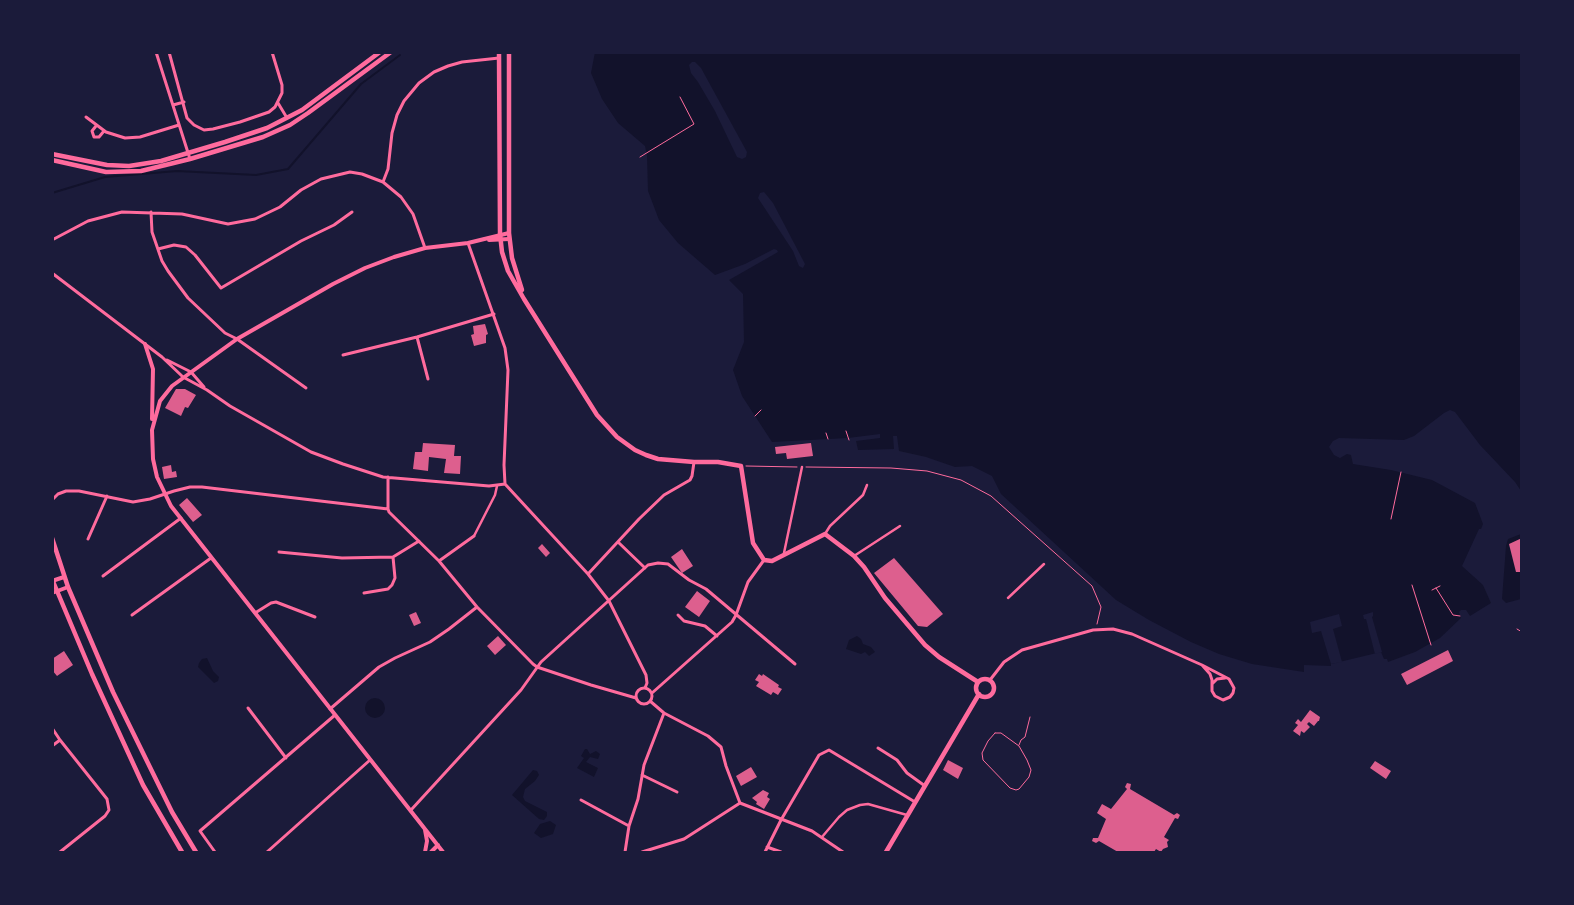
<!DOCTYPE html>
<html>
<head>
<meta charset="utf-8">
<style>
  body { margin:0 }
  #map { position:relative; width:1574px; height:905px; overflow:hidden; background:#1b1b3a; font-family:"IBM Plex Sans",sans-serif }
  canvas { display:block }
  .frame { position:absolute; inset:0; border:54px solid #1b1b3a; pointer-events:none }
</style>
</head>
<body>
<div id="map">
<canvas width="1574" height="905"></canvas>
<div class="frame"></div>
</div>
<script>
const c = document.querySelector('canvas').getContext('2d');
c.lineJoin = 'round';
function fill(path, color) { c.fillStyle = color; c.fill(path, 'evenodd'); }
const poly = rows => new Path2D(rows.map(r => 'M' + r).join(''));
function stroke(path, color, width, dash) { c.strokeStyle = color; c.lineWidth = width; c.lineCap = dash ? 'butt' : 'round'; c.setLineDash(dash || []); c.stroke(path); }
fill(poly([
  [595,52,1521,53,1521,491,1515,482,1480,445,1455,412,1450,410,1444,413,1414,436,1404,440,1339,438,1333,441,1329,447,1334,455,1340,458,1347,454,1351,455,1353,464,1391,470,1432,480,1475,503,1483,524,1481,529,1479,529,1462,566,1483,585,1491,603,1470,616,1466,610,1461,610,1459,612,1461,618,1440,638,1415,652,1388,662,1387,659,1384,659,1381,652,1331,664,1331,666,1304,665,1304,672,1252,664,1219,654,1191,642,1149,620,1116,600,1001,494,992,476,972,466,955,467,926,457,899,451,897,436,893,436,894,449,858,450,856,441,880,438,880,434,848,438,772,442,742,396,733,370,744,342,743,294,729,280,778,252,777,250,774,249,745,264,715,275,678,243,659,220,648,191,647,156,645,146,618,123,602,99,591,73],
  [1521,534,1521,538,1509,545,1516,572,1521,572,1521,599,1506,603,1502,599,1506,546,1508,539],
  [857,636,861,639,863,644,871,647,875,652,869,656,865,652,861,654,846,649,849,640],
  [207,658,213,671,219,677,218,681,214,683,198,667,199,663,202,659],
  '365 708a10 10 0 1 1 20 0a10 10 0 1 1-20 0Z',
  [585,749,587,749,590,754,596,751,600,754,598,759,590,757,586,762,598,768,594,777,577,768,584,758,581,756],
  [533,770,537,771,539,775,535,781,525,789,523,797,525,801,547,812,547,816,544,820,539,819,512,795],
  [550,821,556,825,553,834,541,838,534,833,540,824]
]), '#12122b');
fill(poly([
  [692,62,695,62,701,68,747,152,746,157,742,159,737,157,715,111,698,82,691,73,689,65],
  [764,192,773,203,805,264,803,268,799,266,793,251,758,198,760,193],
  [1373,612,1373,616,1372,617,1382,652,1375,654,1366,619,1364,619,1363,615],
  [1339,614,1342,626,1333,629,1342,662,1331,664,1321,631,1312,633,1310,622]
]), '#1b1b3a');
stroke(poly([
  [52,193,105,177,177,171,256,175,288,169,361,84,400,55]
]), '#12122b', 2);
fill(poly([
  [485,324,488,334,486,335,486,343,474,346,471,335,474,334,473,326],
  [176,389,185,389,196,395,188,408,185,407,181,416,165,408],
  [423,443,455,445,454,456,461,456,460,474,444,473,446,459,429,457,428,471,413,469,415,452,422,452],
  [811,443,813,456,787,459,786,453,776,454,775,447],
  [171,465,172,472,176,471,177,477,164,479,162,467],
  [187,498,202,515,193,522,179,505],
  [1522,538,1522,572,1516,572,1509,544],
  [542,544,550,553,546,557,538,548],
  [682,549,693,566,682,573,671,557],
  [894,558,943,614,927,627,918,626,874,573],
  [697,591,710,601,699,617,685,607],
  [416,612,421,623,414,626,409,615],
  [498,636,506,645,495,655,487,646],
  [1448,650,1453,661,1407,685,1401,674],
  [64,651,73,665,57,676,52,670,52,659],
  [759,674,762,676,763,674,779,685,778,687,782,689,778,695,773,692,771,695,756,686,759,682,755,680],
  [1310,710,1320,717,1319,721,1318,721,1314,726,1309,722,1307,724,1310,727,1304,733,1301,731,1300,736,1293,731,1298,725,1295,723,1298,719,1301,722],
  [948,760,963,768,958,779,943,770],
  [1375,761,1391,771,1386,779,1370,768],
  [751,767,757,777,741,786,736,776],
  [1127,783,1131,784,1130,789,1174,815,1177,813,1180,815,1178,819,1175,818,1164,837,1169,840,1167,842,1168,847,1163,849,1161,852,1156,849,1154,852,1118,852,1099,841,1096,843,1092,841,1093,838,1098,838,1106,819,1097,813,1102,804,1111,809,1127,789,1125,787],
  [763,790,769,793,767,797,770,799,764,809,756,804,757,802,752,798]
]), '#dd5f8e');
stroke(poly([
  [640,157,694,124,680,97],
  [755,416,761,410],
  [846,431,849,440],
  [826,433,828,439],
  [746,466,797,467],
  [806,467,891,468,927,471,961,480,991,496,1092,586,1101,607,1097,624],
  [1391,519,1401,472],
  [1412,585,1431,645],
  [1436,588,1453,615,1460,616],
  [1432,590,1440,586],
  [1517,629,1522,632]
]), '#ff6b9d', 1);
stroke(poly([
  [995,733,1001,733,1019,746,1027,760,1031,770,1029,777,1019,789,1016,790,1010,788,983,760,982,753,988,741,995,733],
  [1019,745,1021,740,1025,737,1030,717]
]), '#ff6b9d', 1);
stroke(poly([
  [825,534,830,526,863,495,867,485],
  [474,536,495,495,497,486],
  [784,553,802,467],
  [854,556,900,526],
  [1008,598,1044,564],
  [822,837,839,817,847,810,860,805,868,804,907,815]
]), '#ff6b9d', 2.5);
stroke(poly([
  [156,52,190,159],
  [169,52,187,118,194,125,204,130,213,129,240,122,269,112,275,107,282,93,282,85,272,52],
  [278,103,287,118],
  [173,105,184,102],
  [86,117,106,132,125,138,140,137,179,125],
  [96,126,92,131,94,137,99,137,104,131],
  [383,182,388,169,392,133,397,115,404,101,419,83,434,72,448,66,462,62,499,58],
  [151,212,152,232,162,261,168,271,188,298,225,333,237,339,306,388],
  [52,240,88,221,122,212,182,214,228,224,255,219,280,207,301,190,321,179,350,172,362,174,383,182,401,197,413,214,425,248],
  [468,243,505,348,508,370,504,465,505,484,588,574,609,601,646,675,647,683,645,688],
  [158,249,174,245,186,247,195,255,221,288,301,241,334,225,352,212],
  [52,273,162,357,183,377,207,390,230,406,311,452,343,464,383,477,489,486,505,484],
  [417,337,428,379],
  [343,355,417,337,494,314],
  [167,360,191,372,204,387],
  [388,477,388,509,389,512,439,561,477,607,533,664,537,667,591,685,636,698],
  [52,500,58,494,66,491,79,491,133,502,150,499,174,491,190,487,202,487,388,509],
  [88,539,107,496],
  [618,542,645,568],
  [279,552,342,558,393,557,419,541],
  [439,561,474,536],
  [588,574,639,519,664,495,690,480,692,476,694,462],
  [103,576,181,518],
  [364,593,388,589,392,585,395,578,393,557],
  [255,613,271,603,276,602,315,617],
  [132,615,211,558],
  [678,615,684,621,705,626,717,636],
  [990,680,1004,662,1022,650,1093,630,1113,629,1132,634,1202,665,1229,679,1234,688,1233,693,1230,697,1223,700,1215,696,1212,691,1212,680,1210,674,1202,665],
  [1213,683,1217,679,1225,678],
  '636 696a8 8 0 1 1 16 0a8 8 0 1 1-16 0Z',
  [652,693,732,622,736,615,748,582,764,560],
  [650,701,664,713,708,736,721,747,726,766,740,803,812,831,843,852],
  [248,708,286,758],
  [330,709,379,667,395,658,430,642,449,629,477,607],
  [52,728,60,740,107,799,109,810,105,816,60,852],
  [52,746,60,740],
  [878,748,897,760,907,773,925,786],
  [642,775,677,792],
  [581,800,629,826],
  [411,810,521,690,541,662,648,565,658,563,668,564,689,580,706,589,795,664],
  [767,847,781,852],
  [215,852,200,831,335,715],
  [267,852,370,760],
  [625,852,629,826,638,799,644,765,664,713],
  [642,852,684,839,740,803],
  [765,852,781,820,819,755,829,750,915,802]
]), '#ff6b9d', 3);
stroke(poly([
  [489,240,509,239],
  [145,344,153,369,152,419],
  [52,581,64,577],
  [52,593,68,587],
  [425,830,427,841,425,852],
  [431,852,438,845],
  [443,852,171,506,157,477,153,459,152,430,160,401,172,386,237,339,333,284,365,268,394,257,425,248,468,243,509,233]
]), '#ff6b9d', 4);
stroke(poly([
  [499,52,500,234,502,252,508,271,524,299,597,415,617,437,635,450,646,455,658,459,694,462,718,462,741,466,753,543,764,560,772,561,825,534,854,556,864,567,885,598,925,645,939,657,978,682],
  [509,52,509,233,512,258,522,290],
  [52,154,107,165,129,166,161,161,225,142,267,128,302,110,380,52],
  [52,160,106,172,141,171,190,159,263,137,290,125,308,113,391,52],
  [52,538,68,587,113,692,172,812,196,852],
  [52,579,92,674,143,785,182,852],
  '976 688a9 9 0 1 1 18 0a9 9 0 1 1-18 0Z',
  [886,852,979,694]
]), '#ff6b9d', 4.5);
</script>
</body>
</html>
